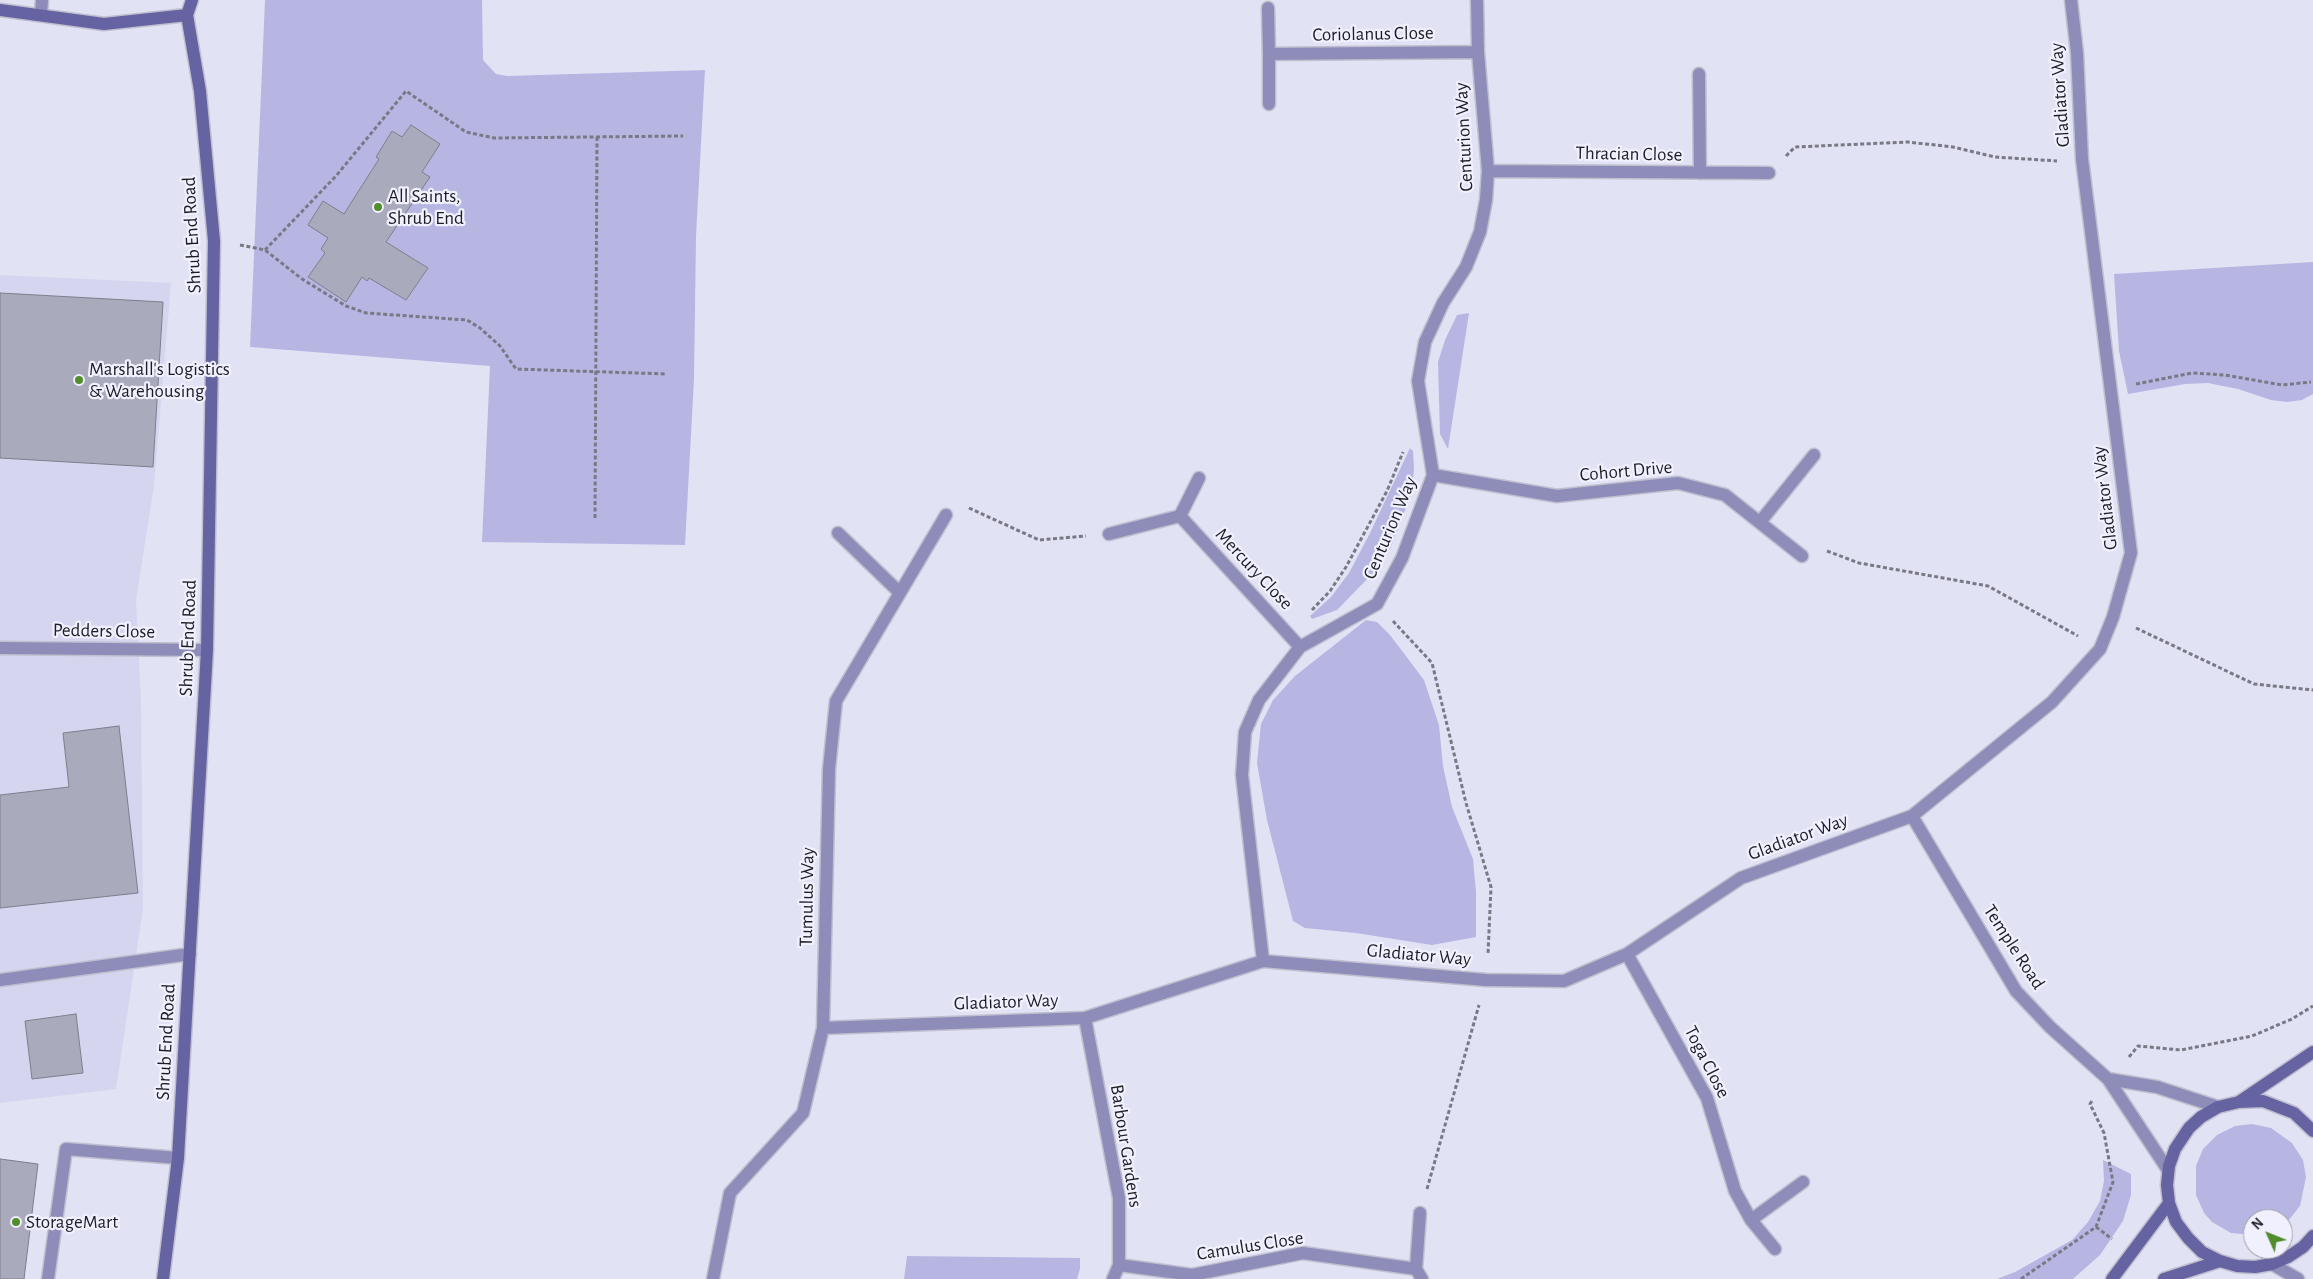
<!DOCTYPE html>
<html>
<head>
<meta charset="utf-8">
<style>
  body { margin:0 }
  #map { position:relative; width:2313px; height:1279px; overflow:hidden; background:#e2e2f5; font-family:"Alegreya Sans",sans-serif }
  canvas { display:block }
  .north { position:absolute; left:2243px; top:1209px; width:50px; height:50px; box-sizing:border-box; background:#f0f0ff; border:1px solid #9c9ca7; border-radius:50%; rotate:314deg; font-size:14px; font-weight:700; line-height:20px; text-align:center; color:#1d1d24 }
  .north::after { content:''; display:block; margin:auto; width:18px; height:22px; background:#528d2b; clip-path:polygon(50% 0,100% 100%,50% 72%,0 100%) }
</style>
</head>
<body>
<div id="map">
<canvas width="2313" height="1279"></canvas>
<div class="north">N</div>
</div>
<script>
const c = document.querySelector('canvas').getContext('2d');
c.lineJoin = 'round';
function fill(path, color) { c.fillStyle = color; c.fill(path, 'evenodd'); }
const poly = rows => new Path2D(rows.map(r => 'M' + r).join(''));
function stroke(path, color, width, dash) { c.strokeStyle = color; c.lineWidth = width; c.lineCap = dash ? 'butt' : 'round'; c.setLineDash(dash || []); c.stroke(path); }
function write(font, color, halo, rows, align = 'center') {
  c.font = font + ' "Alegreya Sans",sans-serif'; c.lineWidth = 4.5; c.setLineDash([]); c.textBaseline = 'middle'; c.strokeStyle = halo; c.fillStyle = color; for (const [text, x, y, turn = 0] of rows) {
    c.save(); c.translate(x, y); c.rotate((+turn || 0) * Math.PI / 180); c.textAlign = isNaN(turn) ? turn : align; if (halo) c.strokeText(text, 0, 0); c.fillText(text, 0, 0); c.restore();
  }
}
fill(poly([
  [0,275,171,283,154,486,136,600,141,702,143,909,116,1089,0,1103]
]), '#d5d5ef');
fill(poly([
  [265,0,482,0,483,60,496,74,507,76,705,70,696,236,694,379,685,545,482,542,490,366,250,347],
  [2313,262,2313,394,2302,400,2287,402,2271,400,2238,389,2208,383,2185,384,2128,394,2119,351,2114,274],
  [1469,313,1448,449,1440,434,1438,362,1445,340,1457,315],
  [1410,448,1413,451,1414,469,1412,492,1391,547,1374,572,1337,610,1312,619,1310,616,1331,597,1349,573,1370,533],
  [1366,620,1377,622,1390,635,1424,680,1439,725,1443,766,1452,807,1473,859,1476,892,1476,937,1432,945,1356,933,1305,928,1293,921,1267,820,1257,763,1261,724,1273,700,1295,676],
  [2252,1124,2271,1128,2292,1143,2303,1160,2306,1177,2300,1206,2288,1221,2283,1225,2283,1219,2253,1219,2253,1235,2231,1233,2212,1222,2204,1213,2196,1195,2196,1166,2203,1149,2217,1135,2235,1126],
  [2103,1160,2131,1174,2131,1195,2123,1221,2100,1255,2073,1279,1997,1279,2015,1272,2072,1240,2088,1222,2100,1201,2104,1181],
  [907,1256,1080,1258,1080,1269,1077,1279,904,1279]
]), '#b7b6e3');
const building = poly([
  [411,125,440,144,422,172,430,177,386,242,428,268,406,300,369,278,367,281,362,277,346,302,308,277,325,253,321,249,328,238,308,225,323,201,344,214,379,159,376,157,392,131,402,137,411,125],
  [0,293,163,302,153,467,0,458,0,293],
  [119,726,138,893,0,908,0,795,69,787,63,733,119,726],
  [76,1014,83,1073,32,1079,25,1021,76,1014],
  [0,1159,38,1164,24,1279,0,1279,0,1159]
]);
fill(building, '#a9aabb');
stroke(building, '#7e7e8e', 1);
const lane = poly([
  [41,15,42,0],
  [0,980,190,954],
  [48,1279,66,1149,178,1158]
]);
const street = poly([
  [1268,8,1269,54],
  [1699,74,1700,173],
  [1269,104,1269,54,1478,52],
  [1488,171,1769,173],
  [1433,475,1557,496,1678,483,1725,495,1802,556],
  [1180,516,1199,478],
  [1760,522,1814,455],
  [838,533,899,592],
  [1109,534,1180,516,1300,647],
  [0,648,207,650],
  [1912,816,2016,991,2050,1027,2108,1079,2168,1170],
  [1627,954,1707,1098,1735,1191,1751,1220,1775,1249],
  [1263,961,1242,775,1245,732,1259,700,1300,647,1377,604,1402,558,1433,475,1418,381,1425,342,1443,303,1466,267,1480,232,1486,200,1488,171,1478,52,1477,0],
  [1085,1018,1119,1198,1119,1265,1113,1279],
  [823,1028,1085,1018,1263,961,1486,980,1564,981,1627,954,1741,878,1912,816,2052,702,2100,649,2113,617,2131,553,2082,159,2077,53,2071,0],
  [2108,1079,2157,1087,2218,1107],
  [1751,1220,1803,1182],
  [2272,1264,2298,1279],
  [1119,1265,1192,1275,1303,1253,1416,1269,1422,1279],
  [1416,1269,1420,1213],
  [713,1279,730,1193,803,1113,823,1028,829,769,836,701,946,515]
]);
const secondary = poly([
  [0,10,104,24,187,15],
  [2239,1102,2313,1052],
  [2313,1131,2294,1113,2263,1101,2239,1102,2218,1107,2201,1117,2189,1128,2175,1149,2169,1166,2167,1185,2169,1203,2176,1222,2188,1238,2202,1252,2220,1261,2237,1266,2255,1267,2272,1264,2288,1257,2303,1247,2313,1236],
  [163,1279,178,1158,207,650,214,241,200,91,187,15,192,0],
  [2112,1279,2169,1203],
  [2164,1279,2220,1261]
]);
stroke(lane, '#bfbfcf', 15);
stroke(street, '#bfbfcf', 15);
stroke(secondary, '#bfbfcf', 15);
stroke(poly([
  [1786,156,1795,147,1908,142,1953,147,1995,157,2057,161],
  [240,245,265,250,302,279,346,306,366,313,467,320,480,328,500,346,516,369,667,374],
  [265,250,336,176,406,91,466,132,494,138,683,136],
  [2136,384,2192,373,2225,375,2282,385,2311,382],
  [969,508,1039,540,1086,536],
  [595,518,597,137],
  [1827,551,1859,563,1988,586,2078,636],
  [1312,610,1330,591,1346,567,1387,491,1403,452],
  [1393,621,1432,663,1466,803,1491,887,1488,954],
  [2136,628,2254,684,2313,690],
  [2129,1057,2138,1046,2181,1050,2252,1036,2292,1019,2313,1006],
  [1427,1189,1479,1005],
  [2096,1227,2112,1239],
  [2021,1279,2096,1227,2113,1182,2104,1133,2090,1104,2093,1099]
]), '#797985', 3, [4, 2.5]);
stroke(lane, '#8e8db9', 12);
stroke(street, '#8e8db9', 12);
stroke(secondary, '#6663a2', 12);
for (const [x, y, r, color] of [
  [378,207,5,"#528d2b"],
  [79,380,5,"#528d2b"],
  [16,1222,5,"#528d2b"]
]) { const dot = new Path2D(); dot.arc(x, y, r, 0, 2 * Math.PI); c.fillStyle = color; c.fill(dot); stroke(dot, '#f0f0ff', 2); }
write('19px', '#1d1d24', '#f0f0ff', [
  ["Coriolanus Close",1373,34,-1],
  ["Gladiator Way",2060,95,-94],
  ["Centurion Way",1464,137,-93],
  ["Thracian Close",1629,154,1],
  ["Shrub End Road",192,235,-93],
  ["Cohort Drive",1626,471,-5],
  ["Gladiator Way",2105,498,-97],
  ["Centurion Way",1390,528,-67],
  ["Mercury Close",1254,569,47],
  ["Pedders Close",104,631,1],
  ["Shrub End Road",188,638,-88],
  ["Gladiator Way",1798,837,-20],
  ["Tumulus Way",807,897,-89],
  ["Temple Road",2014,947,57],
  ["Gladiator Way",1419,955,5],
  ["Gladiator Way",1006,1002,-2],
  ["Shrub End Road",166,1042,-87],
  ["Toga Close",1707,1062,63],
  ["Barbour Gardens",1126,1146,81],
  ["Camulus Close",1250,1246,-9]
]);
write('19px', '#1d1d24', '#f0f0ff', [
  ["All Saints,",388,196],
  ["Shrub End",388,218],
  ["Marshall's Logistics",89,369],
  ["& Warehousing",89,391],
  ["StorageMart",26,1222]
], 'left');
</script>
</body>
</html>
